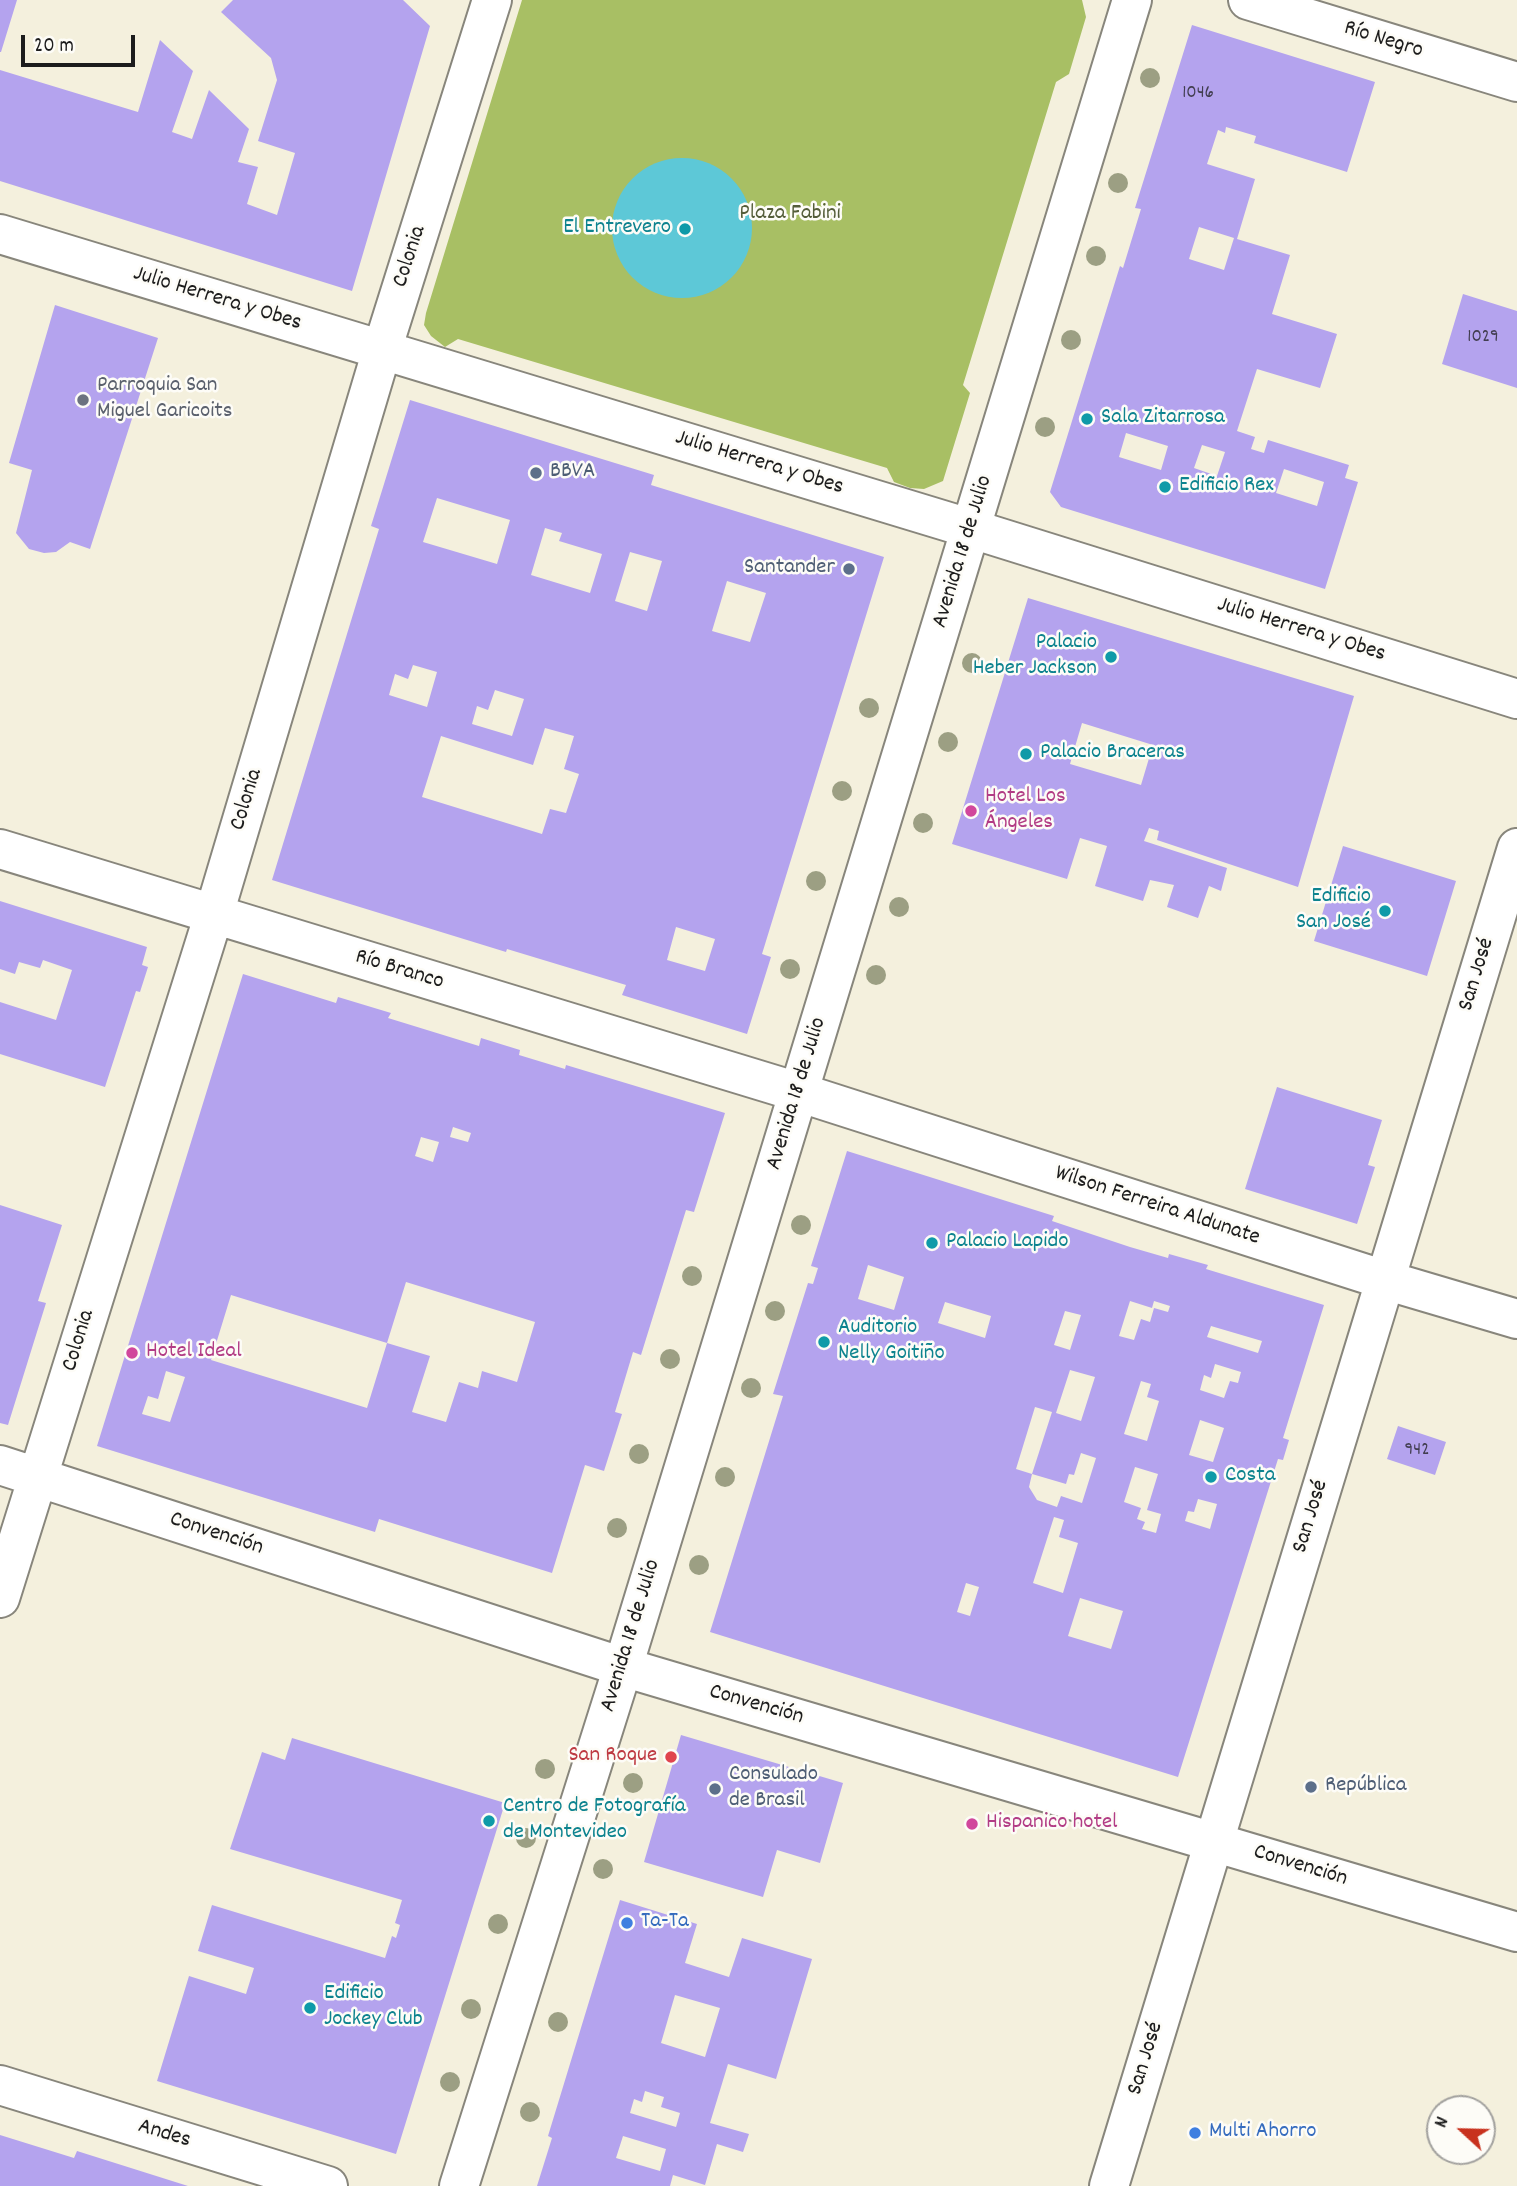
<!DOCTYPE html>
<html>
<head>
<meta charset="utf-8">
<style>
  body { margin:0 }
  #map { position:relative; width:1517px; height:2186px; overflow:hidden; background:#f4f0dd; font-family:Dekko,sans-serif }
  canvas { display:block }
  .north { position:absolute; left:1426px; top:2095px; width:70px; height:70px; box-sizing:border-box; background:#fdfcf7; border:2px solid #a3a29f; border-radius:50%; rotate:292deg; font-size:19px; font-weight:700; line-height:28px; text-align:center; color:#1c1c1c }
  .north::after { content:''; display:block; margin:auto; width:24px; height:32px; background:#c8321e; clip-path:polygon(50% 0,100% 100%,50% 72%,0 100%) }
  .scale { position:absolute; left:21px; top:35px; width:114px; height:32px; box-sizing:border-box; border:4px solid #1c1c1c; border-top:0; padding-left:9px; font-size:21px; line-height:24px; white-space:nowrap; color:#1c1c1c; -webkit-text-stroke:5px #fdfcf7; paint-order:stroke }
</style>
</head>
<body>
<div id="map">
<canvas width="1517" height="2186"></canvas>
<div class="north">N</div>
<div class="scale">20 m</div>
</div>
<script>
const c = document.querySelector('canvas').getContext('2d');
c.lineJoin = 'round';
function fill(path, color) { c.fillStyle = color; c.fill(path, 'evenodd'); }
const poly = rows => new Path2D(rows.map(r => 'M' + r).join(''));
function stroke(path, color, width, dash) { c.strokeStyle = color; c.lineWidth = width; c.lineCap = dash ? 'butt' : 'round'; c.setLineDash(dash || []); c.stroke(path); }
function write(font, color, halo, rows, align = 'center') {
  c.font = font + ' Dekko,sans-serif'; c.lineWidth = 5; c.setLineDash([]); c.textBaseline = 'middle'; c.strokeStyle = halo; c.fillStyle = color; for (const [text, x, y, turn = 0] of rows) {
    c.save(); c.translate(x, y); c.rotate((+turn || 0) * Math.PI / 180); c.textAlign = isNaN(turn) ? turn : align; if (halo) c.strokeText(text, 0, 0); c.fillText(text, 0, 0); c.restore();
  }
}
fill(poly([
  [522,0,1082,0,1086,17,1069,74,1056,82,963,385,970,393,943,481,924,489,910,488,894,482,887,468,458,339,445,347,431,336,424,325,426,313]
]), '#a8bf64');
fill(poly([
  '612 228a70 70 0 1 1 140 0a70 70 0 1 1-140 0Z'
]), '#5dc8d7');
fill(poly([
  [0,0,17,0,1,52,0,52],
  [233,0,403,0,430,26,352,291,0,181,0,70,138,112,160,40,193,71,172,132,192,139,209,90,249,129,238,162,258,167,247,204,277,215,295,153,258,141,277,80,271,58,221,12],
  [1192,25,1375,82,1347,172,1254,143,1256,136,1226,127,1225,133,1218,130,1207,164,1255,179,1237,239,1290,255,1272,314,1337,334,1320,388,1257,369,1237,431,1255,437,1251,449,1264,453,1268,440,1349,465,1345,478,1358,482,1325,589,1061,507,1050,492,1120,266,1123,268,1141,209,1135,208],
  [1199,227,1234,238,1224,270,1189,259],
  [1126,433,1168,446,1161,470,1119,457],
  [1202,445,1225,452,1217,476,1194,468],
  [1284,469,1324,482,1317,506,1276,493],
  [1463,294,1517,311,1517,388,1442,364],
  [55,305,158,338,90,549,70,542,56,552,44,553,29,549,16,533,32,470,9,463],
  [410,400,654,475,651,485,884,557,762,954,771,957,747,1034,622,995,626,985,507,949,506,952,272,880,379,529,371,526],
  [437,498,510,520,497,564,423,542],
  [545,528,562,533,559,541,602,554,590,593,531,575],
  [630,552,662,561,647,611,615,601],
  [727,581,766,593,750,642,712,631],
  [413,665,437,672,427,707,389,695,395,674,408,679],
  [495,690,524,699,512,736,472,724,477,706,488,710],
  [545,728,574,736,564,769,579,774,566,813,550,809,542,834,422,797,441,736,533,765],
  [676,927,715,939,705,971,667,960],
  [1028,598,1354,696,1298,887,1157,840,1159,831,1149,828,1144,841,1227,868,1221,891,1209,886,1198,918,1167,907,1174,885,1150,880,1143,901,1095,886,1107,846,1080,838,1067,879,952,844],
  [1082,723,1153,745,1141,785,1070,764],
  [1343,846,1456,881,1427,976,1314,941],
  [0,901,147,947,142,965,148,967,140,992,136,991,105,1087,0,1054,0,1002,56,1020,72,970,43,960,40,968,19,962,15,974,0,969],
  [243,974,336,1003,338,997,391,1013,388,1018,479,1046,481,1038,520,1050,519,1055,565,1069,566,1065,725,1113,694,1212,686,1210,641,1355,633,1352,615,1412,622,1414,604,1471,585,1465,552,1573,379,1519,375,1532,97,1446],
  [453,1127,471,1133,468,1142,450,1137],
  [421,1137,439,1142,433,1162,415,1156],
  [406,1282,535,1322,517,1382,482,1371,478,1388,459,1382,446,1422,412,1412,430,1356,387,1343,367,1408,211,1360,231,1295,387,1343],
  [166,1371,185,1377,170,1422,142,1414,148,1396,158,1399],
  [1277,1087,1382,1120,1368,1165,1375,1167,1357,1224,1245,1189],
  [847,1151,1054,1216,1052,1221,1130,1247,1168,1258,1169,1254,1208,1265,1206,1269,1324,1305,1283,1438,1289,1440,1283,1460,1278,1459,1178,1777,710,1632,783,1396,773,1394,808,1283,813,1284,818,1268,811,1266],
  [868,1265,904,1277,894,1310,858,1299],
  [1130,1301,1152,1308,1154,1301,1170,1306,1168,1312,1154,1308,1150,1322,1141,1319,1134,1340,1119,1336],
  [945,1302,991,1316,985,1338,938,1323],
  [1065,1311,1081,1315,1070,1350,1054,1345],
  [1211,1326,1262,1341,1258,1353,1207,1337],
  [1215,1364,1241,1372,1238,1383,1230,1381,1224,1398,1200,1390,1204,1375,1211,1378],
  [1070,1370,1095,1377,1081,1421,1056,1413],
  [1141,1381,1151,1384,1147,1397,1159,1401,1147,1441,1124,1434],
  [1035,1407,1052,1412,1032,1474,1066,1484,1069,1474,1074,1475,1081,1453,1096,1458,1082,1503,1061,1496,1057,1507,1037,1500,1029,1487,1032,1474,1016,1469],
  [1200,1420,1224,1428,1213,1462,1189,1455],
  [1135,1467,1158,1474,1147,1510,1161,1514,1156,1533,1142,1529,1145,1522,1137,1519,1141,1508,1124,1502],
  [1198,1499,1217,1504,1210,1529,1185,1521,1188,1511,1194,1512],
  [1054,1517,1064,1520,1059,1537,1078,1543,1063,1593,1033,1583],
  [966,1583,979,1587,970,1616,957,1612],
  [1080,1598,1123,1611,1111,1649,1068,1636],
  [0,1205,62,1225,38,1301,46,1303,8,1425,0,1423],
  [1398,1426,1446,1442,1435,1475,1387,1459],
  [681,1735,843,1783,820,1863,777,1850,763,1897,644,1862],
  [292,1738,505,1803,396,2154,157,2081,189,1976,246,1994,254,1968,198,1951,212,1905,385,1958,392,1936,396,1938,400,1925,395,1923,402,1900,230,1849,262,1752,285,1760],
  [620,1900,697,1924,685,1963,729,1977,742,1938,812,1959,776,2079,728,2064,710,2123,749,2134,743,2152,717,2144,705,2185,673,2175,670,2186,537,2186,552,2138,548,2136],
  [675,1995,720,2008,705,2057,661,2043],
  [645,2091,664,2097,661,2107,680,2113,676,2127,630,2113,634,2099,642,2102],
  [623,2136,666,2149,660,2171,616,2158],
  [0,2135,74,2158,77,2151,188,2186,0,2186]
]), '#b4a3ee');
const minor = poly([
  [1248,0,1517,82],
  [0,234,972,529,1517,699],
  [0,849,798,1092,1385,1280,1517,1319],
  [0,1465,623,1667,1517,1932],
  [0,1598,214,914,382,350,492,0],
  [0,2085,328,2186],
  [1109,2186,1517,848]
]);
const major = poly([
  [459,2186,623,1667,1132,0]
]);
stroke(minor, '#88867c', 42);
stroke(major, '#88867c', 42);
stroke(minor, '#fff', 38);
stroke(major, '#fff', 38);
c.fillStyle = '#9c9f83';
for (const [x, y] of [
  [1150,78],
  [1118,183],
  [1096,256],
  [1071,340],
  [1045,427],
  [972,663],
  [869,708],
  [948,742],
  [842,791],
  [923,823],
  [816,881],
  [899,907],
  [790,969],
  [876,975],
  [801,1225],
  [692,1276],
  [775,1311],
  [670,1359],
  [751,1388],
  [639,1454],
  [725,1477],
  [617,1528],
  [699,1565],
  [545,1769],
  [633,1783],
  [526,1838],
  [603,1869],
  [498,1924],
  [471,2009],
  [558,2022],
  [450,2082],
  [530,2112]
]) { c.beginPath(); c.arc(x, y, 10, 0, 2 * Math.PI); c.fill(); }
for (const [x, y, r, color] of [
  [685,229,7,"#0f9aa8"],
  [83,400,7,"#6b7280"],
  [1087,419,7,"#0f9aa8"],
  [536,473,7,"#5c6f8a"],
  [1165,487,7,"#0f9aa8"],
  [849,569,7,"#5c6f8a"],
  [1111,657,7,"#0f9aa8"],
  [1026,754,7,"#0f9aa8"],
  [971,811,7,"#d1479c"],
  [1385,911,7,"#0f9aa8"],
  [932,1243,7,"#0f9aa8"],
  [824,1342,7,"#0f9aa8"],
  [132,1353,7,"#d1479c"],
  [1211,1477,7,"#0f9aa8"],
  [671,1757,7,"#e0444e"],
  [1311,1787,7,"#5c6f8a"],
  [715,1789,7,"#5c6f8a"],
  [489,1821,7,"#0f9aa8"],
  [972,1824,7,"#d1479c"],
  [627,1923,7,"#3f7fe0"],
  [310,2008,7,"#0f9aa8"],
  [1195,2133,7,"#3f7fe0"]
]) { const dot = new Path2D(); dot.arc(x, y, r, 0, 2 * Math.PI); c.fillStyle = color; c.fill(dot); stroke(dot, '#fdfcf7', 2.5); }
write('19px', '#423e50', null, [
  ["1046",1198,94],
  ["1029",1483,338],
  ["942",1417,1451]
]);
write('23px', '#1c1c1c', '#fdfcf7', [
  ["Río Negro",1383,41,17],
  ["Colonia",411,257,-72],
  ["Julio Herrera y Obes",217,300,17],
  ["Julio Herrera y Obes",759,464,17],
  ["Avenida 18 de Julio",964,552,-73],
  ["Julio Herrera y Obes",1301,631,17],
  ["Colonia",248,800,-73],
  ["Río Branco",399,971,17],
  ["San José",1478,975,-73],
  ["Avenida 18 de Julio",798,1094,-73],
  ["Wilson Ferreira Aldunate",1157,1207,18],
  ["Colonia",80,1341,-73],
  ["San José",1312,1517,-73],
  ["Convención",216,1535,18],
  ["Avenida 18 de Julio",632,1636,-73],
  ["Convención",756,1706,16],
  ["Convención",1300,1867,17],
  ["San José",1147,2059,-73],
  ["Andes",164,2135,17]
]);
write('23px', '#545d39', '#fdfcf7', [
  ["Plaza Fabini",790,215]
]);
write('23px', '#0d838f', '#fdfcf7', [
  ["El Entrevero",671,229,"right"],
  ["Sala Zitarrosa",1101,419],
  ["Edificio Rex",1179,487],
  ["Palacio",1097,644,"right"],
  ["Heber Jackson",1097,670,"right"],
  ["Palacio Braceras",1040,754],
  ["Edificio",1371,898,"right"],
  ["San José",1371,924,"right"],
  ["Palacio Lapido",946,1243],
  ["Auditorio",838,1329],
  ["Nelly Goitiño",838,1355],
  ["Costa",1225,1477],
  ["Centro de Fotografía",503,1808],
  ["de Montevideo",503,1834],
  ["Edificio",324,1995],
  ["Jockey Club",324,2021]
], 'left');
write('23px', '#5b616d', '#fdfcf7', [
  ["Parroquia San",97,387],
  ["Miguel Garicoits",97,413]
], 'left');
write('23px', '#4e5e75', '#fdfcf7', [
  ["BBVA",550,473],
  ["Santander",835,569,"right"],
  ["Consulado",729,1776],
  ["de Brasil",729,1802],
  ["República",1325,1787]
], 'left');
write('23px', '#b23c85', '#fdfcf7', [
  ["Hotel Los",985,798],
  ["Ángeles",985,824],
  ["Hotel Ideal",146,1353],
  ["Hispanico hotel",986,1824]
], 'left');
write('23px', '#be3a42', '#fdfcf7', [
  ["San Roque",657,1757]
], 'right');
write('23px', '#366cbe', '#fdfcf7', [
  ["Ta-Ta",641,1923],
  ["Multi Ahorro",1209,2133]
], 'left');
</script>
</body>
</html>
